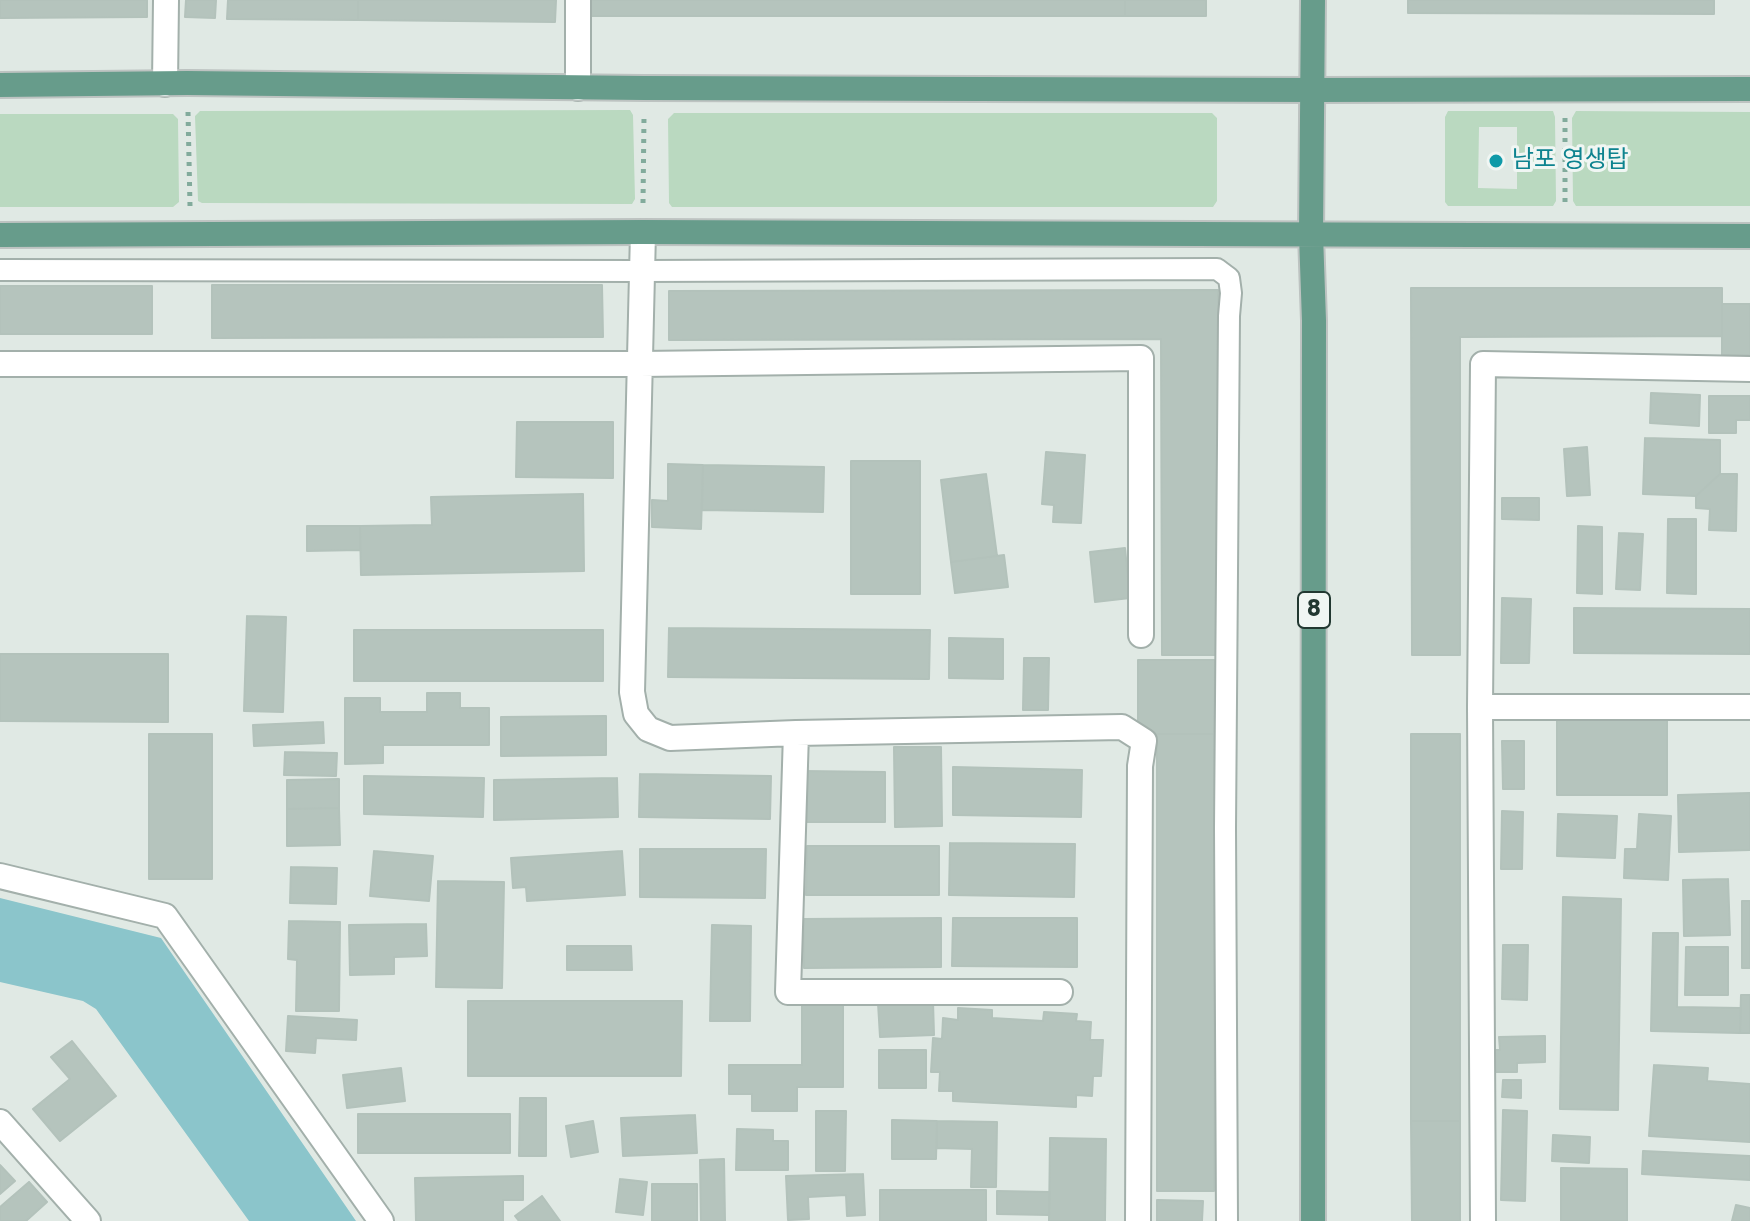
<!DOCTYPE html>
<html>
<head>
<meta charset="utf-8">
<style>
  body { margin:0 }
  canvas { display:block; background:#e0e9e4 }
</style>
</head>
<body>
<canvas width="1750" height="1221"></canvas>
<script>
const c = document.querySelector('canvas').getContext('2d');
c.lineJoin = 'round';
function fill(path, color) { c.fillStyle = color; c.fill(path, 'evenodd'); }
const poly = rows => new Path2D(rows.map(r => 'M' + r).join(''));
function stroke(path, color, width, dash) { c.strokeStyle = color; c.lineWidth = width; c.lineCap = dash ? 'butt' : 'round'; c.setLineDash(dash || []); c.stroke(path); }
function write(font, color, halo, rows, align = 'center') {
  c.font = font + ' Poppins,"Noto Sans KR",sans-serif'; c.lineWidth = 6; c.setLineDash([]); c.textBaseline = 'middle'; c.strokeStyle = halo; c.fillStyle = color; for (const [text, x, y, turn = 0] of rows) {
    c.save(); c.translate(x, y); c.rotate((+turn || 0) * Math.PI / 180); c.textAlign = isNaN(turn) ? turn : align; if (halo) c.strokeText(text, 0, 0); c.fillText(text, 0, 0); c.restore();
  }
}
fill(poly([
  [630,110,633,115,635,199,632,204,202,203,198,201,195,116,200,111],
  [1448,111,1553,111,1555,117,1556,201,1553,206,1448,206,1445,202,1445,117],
  [1479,127,1517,127,1517,189,1478,188],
  [1576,111,1750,112,1750,206,1576,206,1573,201,1572,118],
  [674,113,1212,113,1217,118,1217,201,1213,207,672,207,669,203,668,119],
  [0,114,173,114,178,119,179,202,173,207,0,207]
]), '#bad9c0');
fill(poly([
  [0,898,161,938,356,1221,249,1221,96,1009,83,1001,0,982]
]), '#8bc5cb');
const building = poly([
  [0,0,147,0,147,17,0,18,0,0],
  [186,0,216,0,215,18,185,17,186,0],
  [228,0,358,0,358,20,227,19,228,0],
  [358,0,556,0,555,22,358,20,358,0],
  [590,0,1125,0,1125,16,590,16,590,0],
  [1125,0,1206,0,1206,16,1125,16,1125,0],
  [1408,0,1714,0,1714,14,1408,13,1408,0],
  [212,285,602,285,603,337,212,338,212,285],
  [0,286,152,286,152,334,0,334,0,286],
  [1411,288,1722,288,1722,336,1460,337,1460,655,1412,655,1411,288],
  [1218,290,1219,655,1162,655,1161,339,669,340,669,291,1218,290],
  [1722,304,1750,304,1750,355,1722,355,1722,304],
  [1651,393,1700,395,1699,426,1650,423,1651,393],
  [1709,396,1750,396,1750,420,1736,420,1736,433,1709,433,1709,396],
  [517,422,613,422,613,478,516,477,517,422],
  [1645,438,1720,440,1720,474,1696,496,1643,494,1645,438],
  [1587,447,1590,495,1567,496,1564,449,1587,447],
  [1046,452,1085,455,1081,523,1053,522,1054,505,1042,504,1046,452],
  [851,461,920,461,920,594,851,594,851,461],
  [668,464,703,465,701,529,652,527,652,500,668,501,668,464],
  [703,465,824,467,823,512,702,510,703,465],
  [986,474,997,556,951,562,941,480,986,474],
  [1720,474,1737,474,1736,531,1709,530,1710,509,1696,508,1696,496,1720,474],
  [583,494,584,571,361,575,360,526,432,525,431,497,583,494],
  [1502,498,1539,498,1539,520,1502,519,1502,498],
  [1668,519,1696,519,1696,594,1667,593,1668,519],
  [307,526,360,526,360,550,307,551,307,526],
  [1578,526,1602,527,1602,594,1577,593,1578,526],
  [1619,533,1643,534,1640,590,1616,589,1619,533],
  [1125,548,1130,598,1095,602,1090,552,1125,548],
  [1004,555,1008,587,955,593,951,562,1004,555],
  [1502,598,1531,599,1529,663,1501,663,1502,598],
  [1574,608,1750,609,1750,654,1574,653,1574,608],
  [247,616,286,617,283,712,244,711,247,616],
  [669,628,930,630,929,679,668,677,669,628],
  [354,630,603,630,603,681,354,681,354,630],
  [949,638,1003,639,1003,679,949,678,949,638],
  [0,654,168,654,168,722,0,721,0,654],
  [1024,658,1049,658,1048,710,1023,710,1024,658],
  [1138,660,1215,660,1214,734,1138,734,1138,660],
  [427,693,460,693,460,708,489,708,489,745,383,745,383,763,345,764,345,698,380,698,380,712,427,712,427,693],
  [606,716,606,755,501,756,501,717,606,716],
  [1557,720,1667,720,1667,795,1557,795,1557,720],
  [323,722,324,743,254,746,253,725,323,722],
  [149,734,212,734,212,879,149,879,149,734],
  [1157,734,1214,734,1214,1191,1157,1191,1157,734],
  [1411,734,1460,734,1460,1121,1411,1121,1411,734],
  [1502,741,1524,741,1524,789,1503,789,1502,741],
  [894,747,941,747,942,826,895,827,894,747],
  [285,752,337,753,336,776,284,775,285,752],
  [953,767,1082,770,1081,817,953,815,953,767],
  [802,771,885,772,885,822,802,822,802,771],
  [640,774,771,776,770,819,639,817,640,774],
  [364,776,484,778,483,817,364,814,364,776],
  [617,778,618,817,494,820,494,780,617,778],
  [339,779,339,808,287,809,287,780,339,779],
  [1750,793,1750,850,1679,852,1678,795,1750,793],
  [339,808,340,845,287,846,287,809,339,808],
  [1502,811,1523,812,1522,869,1501,869,1502,811],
  [1558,814,1617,816,1615,858,1557,856,1558,814],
  [1639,814,1671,816,1668,880,1624,878,1625,849,1637,849,1639,814],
  [950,843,1075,844,1074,897,949,895,950,843],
  [807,846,939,846,939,895,806,895,807,846],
  [640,849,766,849,765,898,640,897,640,849],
  [374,851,433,856,429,901,370,896,374,851],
  [622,851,625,895,527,901,526,887,513,888,511,858,622,851],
  [291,867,337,868,336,904,290,903,291,867],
  [1728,879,1730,935,1684,936,1683,880,1728,879],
  [438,881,504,882,502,988,436,987,438,881],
  [1563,897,1621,899,1618,1110,1560,1109,1563,897],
  [1742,901,1750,901,1750,968,1742,968,1742,901],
  [941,918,941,967,804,968,804,919,941,918],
  [953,918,1077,918,1077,967,952,966,953,918],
  [289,921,340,922,339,1011,296,1011,297,960,288,959,289,921],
  [426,924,427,956,394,957,394,974,350,975,349,925,426,924],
  [712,925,751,926,750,1021,710,1021,712,925],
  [1653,933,1678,933,1677,1007,1741,1008,1740,1033,1651,1031,1653,933],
  [1503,945,1528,945,1527,1000,1502,999,1503,945],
  [567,946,631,946,632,970,567,970,567,946],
  [1686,947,1728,947,1728,995,1685,995,1686,947],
  [1741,995,1750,995,1750,1033,1740,1033,1741,995],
  [468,1001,682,1001,681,1076,468,1076,468,1001],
  [933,1001,934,1035,880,1037,878,1003,933,1001],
  [802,1005,843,1005,843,1087,797,1087,797,1111,752,1111,752,1094,729,1094,729,1065,802,1065,802,1005],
  [958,1008,992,1010,992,1018,1043,1021,1044,1012,1077,1014,1076,1021,1091,1022,1090,1040,1103,1040,1101,1076,1093,1076,1092,1096,1076,1095,1076,1107,953,1101,953,1091,939,1091,940,1072,931,1072,933,1038,942,1039,943,1018,958,1020,958,1008],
  [288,1016,357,1020,356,1040,316,1038,315,1053,286,1051,288,1016],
  [1545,1036,1545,1062,1517,1063,1517,1072,1491,1072,1490,1050,1500,1050,1499,1037,1545,1036],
  [72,1041,116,1096,60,1141,33,1109,70,1079,51,1057,72,1041],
  [879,1050,926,1050,926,1088,879,1088,879,1050],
  [1654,1065,1708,1068,1707,1081,1750,1084,1750,1142,1649,1136,1654,1065],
  [401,1068,405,1101,347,1108,343,1075,401,1068],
  [1503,1080,1521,1080,1521,1098,1502,1097,1503,1080],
  [520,1098,546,1098,546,1156,519,1156,520,1098],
  [1503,1110,1527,1111,1525,1201,1501,1200,1503,1110],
  [816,1111,846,1111,845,1171,816,1171,816,1111],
  [358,1114,510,1114,510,1153,358,1153,358,1114],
  [695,1115,697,1153,623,1156,621,1118,695,1115],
  [892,1120,937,1121,936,1159,892,1159,892,1120],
  [593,1121,598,1152,571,1157,566,1126,593,1121],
  [937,1121,997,1122,996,1187,971,1187,972,1149,937,1148,937,1121],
  [1411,1121,1460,1121,1460,1221,1412,1221,1411,1121],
  [737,1129,773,1130,773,1141,788,1141,788,1170,736,1170,737,1129],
  [1553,1135,1590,1137,1589,1163,1552,1161,1553,1135],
  [1050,1138,1106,1139,1105,1221,1049,1221,1050,1138],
  [1643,1151,1750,1156,1750,1180,1642,1174,1643,1151],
  [724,1159,725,1221,701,1221,700,1160,724,1159],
  [0,1165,15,1181,0,1194,0,1165],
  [1561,1168,1627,1169,1627,1221,1561,1221,1561,1168],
  [863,1174,865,1215,847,1216,846,1195,808,1197,809,1219,788,1220,786,1176,863,1174],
  [523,1176,523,1200,503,1200,503,1221,416,1221,415,1178,523,1176],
  [620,1179,647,1182,643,1215,616,1212,620,1179],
  [29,1182,47,1202,26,1221,0,1221,0,1207,29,1182],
  [652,1184,697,1184,697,1221,652,1221,652,1184],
  [880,1190,986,1190,986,1221,880,1221,880,1190],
  [997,1191,1050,1192,1049,1215,997,1214,997,1191],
  [542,1196,560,1221,519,1221,515,1216,542,1196],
  [1157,1200,1203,1201,1202,1221,1157,1221,1157,1200],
  [1736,1205,1750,1208,1750,1221,1732,1221,1736,1205]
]);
fill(building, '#b5c4bd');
stroke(building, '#b3c2bb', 2);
const pedestrian = poly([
  [0,270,641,271,1217,269,1229,278,1231,293,1229,316,1225,828,1227,1221]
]);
const minor = poly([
  [578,0,578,88],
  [165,84,166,0],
  [643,232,632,692,636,714,648,729,670,738,796,733,1122,727,1144,741,1140,766,1138,1221],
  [0,364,640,364,1141,358,1141,635],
  [1480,707,1750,707],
  [796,733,788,992,1060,992],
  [0,876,165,916,381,1221],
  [0,1122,88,1221],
  [1483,1221,1480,707,1483,364,1750,369]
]);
const primary = poly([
  [0,85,187,83,644,88,1313,90,1750,89],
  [0,235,643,232,1750,236],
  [1313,1221,1314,321,1311,235,1313,0]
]);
stroke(pedestrian, '#a3b0ab', 24);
stroke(minor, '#a3b0ab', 28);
stroke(primary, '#bdc3c1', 28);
stroke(poly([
  [188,112,190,206],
  [1565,118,1565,208],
  [643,203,644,117]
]), '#82ab9c', 5, [4, 6]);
stroke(pedestrian, '#fff', 20);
stroke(minor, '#fff', 24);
stroke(primary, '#679c8b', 24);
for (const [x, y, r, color] of [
  [1496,161,8,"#0f9aa8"]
]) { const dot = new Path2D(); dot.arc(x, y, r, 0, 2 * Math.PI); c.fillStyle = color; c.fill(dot); stroke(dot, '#f0f6f3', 3); }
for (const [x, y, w] of [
  [1314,610,32]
]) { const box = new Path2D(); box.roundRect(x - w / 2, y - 18, w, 36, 6); c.fillStyle = '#f0f6f3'; c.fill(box); stroke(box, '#223831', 2); }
write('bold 22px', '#223831', null, [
  ["8",1314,610]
]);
write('24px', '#0d838f', '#f0f6f3', [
  ["남포 영생탑",1512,161]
], 'left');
</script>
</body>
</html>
